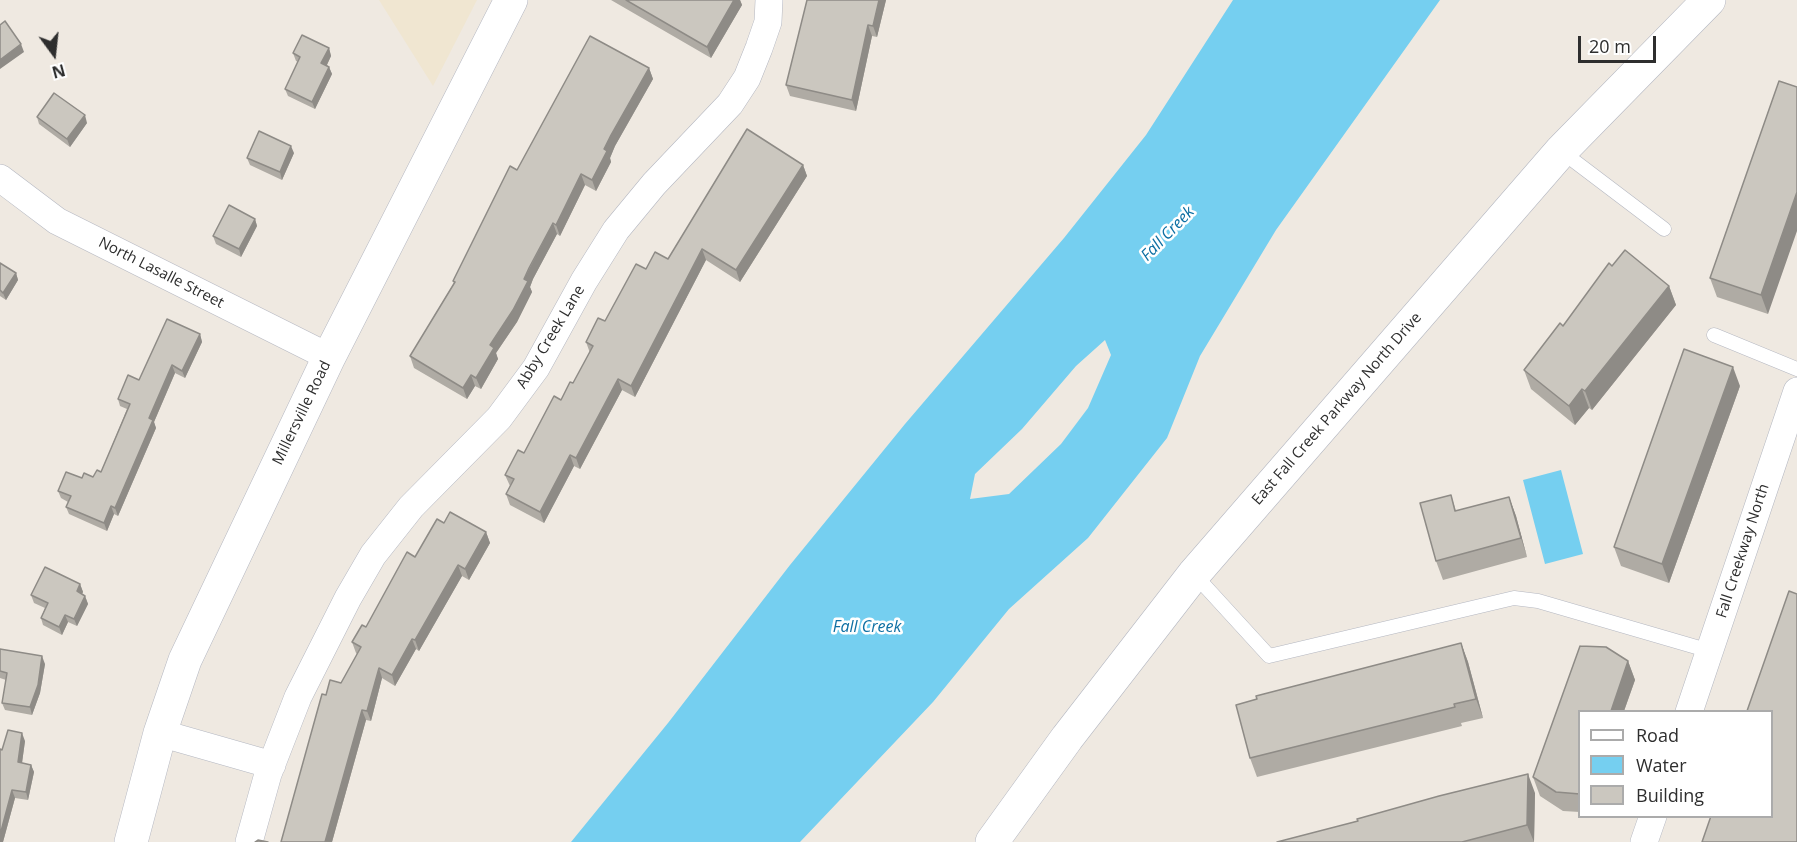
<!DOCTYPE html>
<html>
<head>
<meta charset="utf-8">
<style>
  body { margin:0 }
  #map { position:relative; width:1797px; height:842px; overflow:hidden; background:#efe9e1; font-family:"Open Sans",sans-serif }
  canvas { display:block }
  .legend { position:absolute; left:1578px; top:710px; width:195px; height:108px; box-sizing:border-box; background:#fff; border:2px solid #ababab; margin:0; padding:8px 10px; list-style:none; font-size:18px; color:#2e2e2e }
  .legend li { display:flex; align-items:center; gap:12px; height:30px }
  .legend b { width:30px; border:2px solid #ababab }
  .north { position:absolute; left:24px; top:24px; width:60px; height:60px; -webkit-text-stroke:4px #fff; paint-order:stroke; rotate:165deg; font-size:16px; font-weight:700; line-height:24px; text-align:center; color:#2e2e2e }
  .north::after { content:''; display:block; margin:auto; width:21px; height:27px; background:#2e2e2e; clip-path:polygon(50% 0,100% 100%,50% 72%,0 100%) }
  .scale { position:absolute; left:1578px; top:36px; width:78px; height:27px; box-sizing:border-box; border:3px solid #2e2e2e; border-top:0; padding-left:8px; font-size:18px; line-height:21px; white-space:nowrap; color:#2e2e2e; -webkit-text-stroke:4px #fff; paint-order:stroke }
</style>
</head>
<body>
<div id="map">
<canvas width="1797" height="842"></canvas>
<ul class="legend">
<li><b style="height:8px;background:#fff"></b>Road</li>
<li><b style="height:16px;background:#75cff0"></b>Water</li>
<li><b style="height:16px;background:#cbc7bf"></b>Building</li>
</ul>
<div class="north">N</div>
<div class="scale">20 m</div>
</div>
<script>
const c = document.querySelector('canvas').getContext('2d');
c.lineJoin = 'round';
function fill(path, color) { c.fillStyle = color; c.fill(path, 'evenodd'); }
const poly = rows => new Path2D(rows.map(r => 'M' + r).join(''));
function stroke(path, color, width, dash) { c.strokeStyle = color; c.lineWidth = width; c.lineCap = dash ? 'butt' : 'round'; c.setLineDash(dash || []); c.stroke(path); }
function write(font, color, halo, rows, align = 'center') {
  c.font = font + ' "Open Sans",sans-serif'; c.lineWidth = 5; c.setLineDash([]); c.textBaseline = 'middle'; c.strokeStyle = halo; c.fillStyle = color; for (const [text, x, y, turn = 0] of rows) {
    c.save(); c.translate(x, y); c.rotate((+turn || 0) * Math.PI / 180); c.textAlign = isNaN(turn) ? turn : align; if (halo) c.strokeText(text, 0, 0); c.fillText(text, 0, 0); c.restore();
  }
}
fill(poly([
  [379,0,477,0,433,86]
]), '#f0e6d1');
fill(poly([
  [1233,0,1440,0,1276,230,1200,356,1167,438,1088,538,1009,609,933,702,800,842,571,842,668,723,790,565,905,424,1064,238,1146,135],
  [1105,340,1111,355,1088,408,1061,444,1009,494,970,499,975,474,1022,429,1076,366],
  [1561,470,1583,554,1545,564,1523,480]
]), '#75cff0');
const service = poly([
  [1561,151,1664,229],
  [1714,335,1797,369],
  [1194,574,1269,656,1514,598,1538,601,1710,651]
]);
const minor = poly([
  [0,178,57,221,329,357],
  [1689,712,1797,391],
  [160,733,272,765],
  [249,842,268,774,298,697,348,598,373,555,411,507,499,418,536,368,584,281,616,230,654,184,730,104,747,78,759,48,768,22,769,0],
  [1644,842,1653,816]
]);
const tertiary = poly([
  [131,842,160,733,185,660,329,357,511,0]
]);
const secondary = poly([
  [992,842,1067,738,1194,574,1561,151,1709,0]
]);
stroke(service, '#b4b7c1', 15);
stroke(minor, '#b4b7c1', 28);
stroke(tertiary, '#b4b7c1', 34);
stroke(secondary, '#b4b7c1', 34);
stroke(service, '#fff', 14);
stroke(minor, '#fff', 27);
stroke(tertiary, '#fff', 33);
stroke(secondary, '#fff', 33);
fill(poly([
  [611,0,740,0,742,5,711,58],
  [807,0,886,0,877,37,872,36,856,111,790,96,786,85],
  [329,48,331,56,327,65,329,67,332,74,315,109,288,96,285,89,298,62,296,61,293,53],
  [649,68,653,79,615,146,610,158,611,162,596,191,585,185,560,236,557,234,533,279,530,287,532,292,517,322,496,353,498,359,481,389,475,386,467,399,414,368,410,356,454,283,453,281,517,170],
  [1779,81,1768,314,1717,297,1710,278],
  [37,117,87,123,70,147,39,124],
  [294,153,282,180,250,165,247,158],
  [803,165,807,176,740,282,706,260,635,397,622,390,580,469,574,466,544,523,510,505,506,494,510,486,505,475,524,453,561,400,573,383,590,353,586,342,605,321,668,259],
  [255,219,257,226,241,257,216,244,213,236],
  [0,263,16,273,18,280,6,300,0,296],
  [1612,266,1669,286,1676,305,1592,410,1589,408,1575,425,1531,389,1524,370,1563,326],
  [200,334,202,342,185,378,175,373,154,422,156,428,118,516,114,514,107,531,69,514,66,507,68,502,61,498,58,491,82,478,93,477,101,472,127,409,120,406,118,399,139,380],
  [1740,386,1669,583,1621,566,1614,547],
  [1451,495,1456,511,1509,497,1516,516,1527,557,1443,580,1436,561],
  [444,523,486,532,490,543,469,580,462,576,419,651,416,649,395,686,382,678,371,721,366,720,332,842,281,842,326,695,341,683,357,654,356,653,352,642,366,627,415,557],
  [80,584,83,592,82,594,85,596,88,604,77,626,68,622,62,635,43,625,41,618,45,608,34,603,31,595],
  [1461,643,1468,662,1483,718,1461,723,1462,726,1257,777,1250,758],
  [1580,646,1606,647,1628,661,1635,680,1624,711,1580,711,1580,812,1563,811,1540,796,1533,777],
  [0,649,45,664,40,693,32,715,5,710,2,703,6,680,0,678],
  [25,741,22,763,31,765,34,772,28,800,15,798,3,842,2,750],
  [1535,793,1534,842,1277,842,1358,821]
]), '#afaba4');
fill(poly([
  [734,0,740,0,742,5,711,58,707,47],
  [879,0,886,0,877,37,873,26],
  [868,25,872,36,856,111,852,100],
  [21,44,24,52,0,69,0,60],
  [329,48,331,56,324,71,321,63],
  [329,67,332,74,315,109,312,102],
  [649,68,653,79,615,146,610,158,611,162,596,191,592,180,604,149,611,135],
  [85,115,87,123,70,147,67,139],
  [291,146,294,153,282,180,280,172],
  [803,165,807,176,740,282,736,270],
  [581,174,585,185,560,236,556,225],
  [1797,192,1797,231,1768,314,1761,295],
  [255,219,257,226,241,257,239,249],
  [553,223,557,234,533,279,530,287,532,292,517,322,496,353,498,359,481,389,476,378,490,345],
  [702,249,706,260,635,397,631,386],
  [16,273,18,280,6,300,3,293],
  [1669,286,1676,305,1592,410,1585,391],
  [200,334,202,342,185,378,182,371],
  [172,365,175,373,154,422,156,428,118,516,115,508,149,418],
  [1733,367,1740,386,1669,583,1662,564],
  [471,375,475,386,467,399,463,388],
  [618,379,622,390,580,469,576,458],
  [1582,389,1589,408,1575,425,1569,406],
  [570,455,574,466,544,523,540,512],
  [1509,497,1516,516,1527,557,1521,538],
  [111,506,114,514,107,531,104,523],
  [486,532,490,543,469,580,465,569],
  [458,565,462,576,419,651,415,640],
  [80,584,83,592,79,599,77,591],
  [85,596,88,604,77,626,74,619],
  [65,615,68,622,62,635,59,627],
  [412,639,416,649,395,686,392,675],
  [1461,643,1468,662,1483,718,1476,699],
  [42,656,45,664,40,693,32,715,30,707],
  [1628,661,1635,680,1624,711,1611,711],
  [379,668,382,678,371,721,367,711],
  [362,710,366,720,332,842,325,842],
  [22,733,25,741,21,770,18,762],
  [31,765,34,772,28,800,26,792],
  [1528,774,1535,793,1534,842,1527,825],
  [12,790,15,798,3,842,0,842,0,835]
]), '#8e8b86');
const building = poly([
  [626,0,734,0,707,47,626,0],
  [807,0,879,0,873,26,868,25,852,100,786,85,807,0],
  [5,21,21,44,0,60,0,25,5,21],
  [302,35,329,48,321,63,329,67,312,102,285,89,300,57,293,53,302,35],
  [590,36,649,68,611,135,604,149,607,151,592,180,581,174,556,225,553,223,529,268,524,279,528,281,513,310,490,345,494,348,476,378,471,375,463,388,410,356,455,282,453,281,510,166,517,170,590,36],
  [1779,81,1797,87,1797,192,1761,295,1710,278,1779,81],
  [54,93,85,115,67,139,37,117,54,93],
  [747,129,803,165,736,270,702,249,631,386,618,379,576,458,570,455,540,512,506,494,514,479,505,475,518,450,524,453,554,396,561,400,570,382,573,383,593,346,586,342,598,318,605,321,636,264,646,269,655,252,668,259,747,129],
  [259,131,291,146,280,172,247,158,259,131],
  [229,205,255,219,239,249,213,236,229,205],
  [1625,250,1669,286,1585,391,1582,389,1569,406,1524,370,1560,323,1563,326,1609,263,1612,266,1625,250],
  [0,263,16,273,3,293,0,290,0,263],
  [167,319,200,334,182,371,172,365,149,418,153,420,115,508,111,506,104,523,66,507,71,496,58,491,66,472,82,478,84,473,93,477,97,470,101,472,130,404,118,399,128,375,139,380,167,319],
  [1684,349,1733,367,1662,564,1614,547,1684,349],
  [1451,495,1455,511,1509,497,1521,538,1436,561,1420,503,1451,495],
  [450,512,486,532,465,569,458,565,415,640,412,639,392,675,379,668,367,711,362,710,325,842,281,842,322,694,326,695,330,680,341,683,361,647,352,642,362,625,366,627,407,552,415,557,437,519,444,523,450,512],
  [45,567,80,584,77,591,85,596,74,619,65,615,59,627,41,618,48,603,31,595,45,567],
  [1789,591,1797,594,1797,842,1702,842,1711,816,1772,816,1772,711,1747,711,1789,591],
  [1461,643,1476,699,1454,704,1455,707,1250,758,1236,705,1257,699,1256,696,1461,643],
  [1580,646,1606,647,1628,661,1611,711,1580,711,1580,794,1556,792,1533,777,1580,646],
  [0,649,42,656,38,685,30,707,2,703,7,673,0,671,0,649],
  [8,730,22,733,18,762,31,765,26,792,12,790,0,835,0,749,2,750,8,730],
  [1528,774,1527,825,1462,842,1277,842,1358,821,1357,819,1439,796,1528,774],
  [258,840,268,842,255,842,258,840]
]);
fill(building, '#cbc7bf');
stroke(building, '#8e8b86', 1.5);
write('15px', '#2e2e2e', '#fff', [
  ["North Lasalle Street",161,273,27],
  ["Abby Creek Lane",551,337,-59],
  ["East Fall Creek Parkway North Drive",1337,409,-49],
  ["Millersville Road",302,413,-64],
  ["Fall Creekway North",1743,551,-72]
]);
write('italic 16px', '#0d6fa3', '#fff', [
  ["Fall Creek",1168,234,-46],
  ["Fall Creek",867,627]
]);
</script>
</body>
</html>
